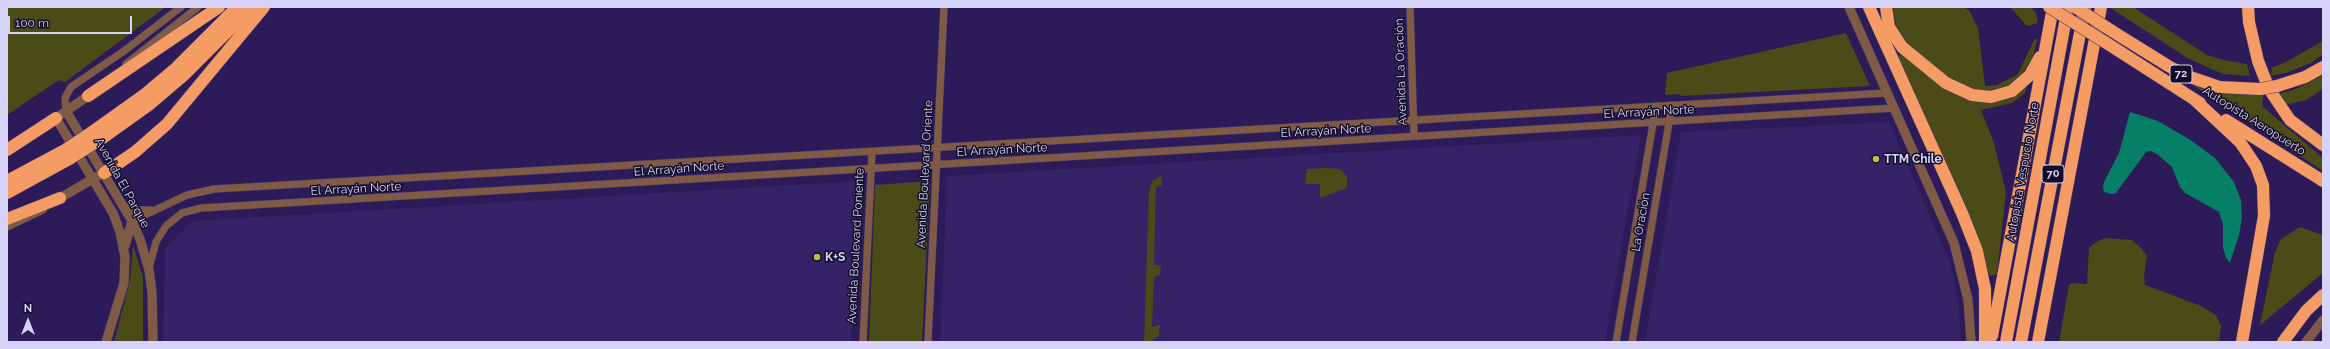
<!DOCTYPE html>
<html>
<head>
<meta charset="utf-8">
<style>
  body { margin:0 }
  #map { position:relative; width:2330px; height:349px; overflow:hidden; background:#2c1b58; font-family:Raleway,sans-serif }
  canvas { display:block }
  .frame { position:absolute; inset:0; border:8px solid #d7d2f8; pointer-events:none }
  .north { position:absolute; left:8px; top:301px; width:40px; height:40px; -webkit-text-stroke:3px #130d28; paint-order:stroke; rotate:0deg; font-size:11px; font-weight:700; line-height:16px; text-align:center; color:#d7d2f8 }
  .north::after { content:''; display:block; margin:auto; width:14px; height:18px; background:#d7d2f8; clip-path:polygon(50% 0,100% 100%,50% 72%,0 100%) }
  .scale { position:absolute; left:8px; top:16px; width:124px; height:18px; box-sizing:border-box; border:2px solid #d7d2f8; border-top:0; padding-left:5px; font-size:12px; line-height:14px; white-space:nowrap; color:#d7d2f8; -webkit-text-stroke:3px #130d28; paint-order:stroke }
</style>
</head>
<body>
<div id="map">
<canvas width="2330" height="349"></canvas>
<div class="frame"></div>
<div class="north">N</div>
<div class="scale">100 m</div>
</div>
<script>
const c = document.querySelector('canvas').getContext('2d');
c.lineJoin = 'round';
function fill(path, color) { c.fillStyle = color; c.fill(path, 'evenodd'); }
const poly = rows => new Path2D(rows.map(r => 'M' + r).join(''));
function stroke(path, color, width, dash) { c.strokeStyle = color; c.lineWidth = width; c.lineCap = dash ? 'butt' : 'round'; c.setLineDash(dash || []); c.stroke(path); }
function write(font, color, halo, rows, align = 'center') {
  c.font = font + ' Raleway,sans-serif'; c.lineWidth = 3; c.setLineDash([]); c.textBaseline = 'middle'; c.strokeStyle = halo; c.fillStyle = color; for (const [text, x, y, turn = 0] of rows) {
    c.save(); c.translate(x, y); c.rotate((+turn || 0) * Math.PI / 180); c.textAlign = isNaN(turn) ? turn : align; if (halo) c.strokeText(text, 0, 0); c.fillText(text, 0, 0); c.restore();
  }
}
fill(poly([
  [1889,122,1951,265,1959,309,1961,342,1645,342,1681,132],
  [1641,135,1605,342,940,342,947,176],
  [858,181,851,342,163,342,165,248,193,221]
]), '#352267');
fill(poly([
  [7,7,166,7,65,82,59,80,7,115],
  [1892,7,1962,7,1969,10,1978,28,1985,86,1997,85,2018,74,2035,38,2037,39,2033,57,2019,78,2008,86,1995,91,1980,93,1954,82,1906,44,1897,29],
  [2010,7,2031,7,2036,13,2038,23,2027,26],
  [2109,7,2133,7,2207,55,2224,60,2247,64,2250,76,2223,74,2189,59],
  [1846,33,1870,86,1680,96,1679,94,1665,95,1667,73],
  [2323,41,2323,54,2311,63,2286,73,2270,76,2272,70,2271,68,2286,62],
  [1902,53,1961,95,2027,86,2025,93,2012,103,1981,110,1994,143,2006,192,1997,274,1991,276,1986,273,1896,57],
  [2323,75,2323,89,2306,100,2285,105,2278,94,2296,89],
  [2185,80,2245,93,2264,95,2262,102,2263,107,2323,158,2323,171],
  [1328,168,1340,169,1347,176,1347,188,1320,198,1320,184,1305,184,1307,169],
  [1161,176,1162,185,1156,187,1154,265,1161,265,1160,275,1154,277,1152,327,1160,325,1159,336,1152,340,1152,342,1144,342,1149,191,1153,181],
  [930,181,922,342,869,342,875,185],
  [2300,227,2323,235,2323,273,2260,325,2275,252,2281,239],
  [2105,238,2132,240,2142,249,2147,256,2144,277,2145,285,2201,306,2216,315,2221,326,2219,342,2059,342,2069,285,2072,283,2087,284,2089,248,2096,242],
  [133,245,143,277,143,342,114,342,130,280]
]), '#4a4b17');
fill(poly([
  [2130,112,2158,121,2192,141,2215,158,2234,182,2241,200,2242,218,2239,235,2230,263,2226,258,2223,248,2223,224,2219,212,2185,193,2180,187,2172,167,2157,154,2151,151,2146,152,2116,193,2112,194,2104,192,2103,186,2105,180,2119,153]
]), '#057f65');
const minor = poly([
  [1410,7,1414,136],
  [126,64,198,7],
  [66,111,65,98,71,87,124,51,181,7],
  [132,221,187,195,214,189,1887,93],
  [7,227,43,210],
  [149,268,156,242,166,226,182,213,201,208,1894,108],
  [863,342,872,152],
  [928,342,944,7],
  [1616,342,1656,106],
  [1632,342,1672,105]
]);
const tertiary = poly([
  [1849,7,1954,243,1968,300,1971,342],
  [88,96,56,118,113,213,120,232,125,257,124,283,106,342],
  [66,111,132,221,140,239,149,270,152,292,153,342],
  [60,198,98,176],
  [123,206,137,211,151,211],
  [125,246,132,221],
  [2306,342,2323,320]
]);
const motorway = poly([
  [1869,7,1962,213,1977,251,1985,289,1985,342],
  [1886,7,1889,27,1902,47,1946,83,1972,95,1991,97,2012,91,2030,75,2040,57],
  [2248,7,2249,22,2258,61,2269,89,2290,120,2323,145],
  [2112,31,2170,67,2190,77,2219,87,2260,89],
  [2108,44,2200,103],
  [2277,86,2305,77,2323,67],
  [88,96,219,7],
  [2195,100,2240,142,2256,166,2263,185,2264,216,2242,342],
  [2226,120,2323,181],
  [95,130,144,95,176,68,237,7],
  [101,139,150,104,184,75,252,7],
  [7,150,56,118],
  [104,173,135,152,167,124,264,7],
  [7,181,65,150],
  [7,193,71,158],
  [7,219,60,198],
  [1992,336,2053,7],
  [2006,342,2068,7],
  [2021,342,2085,7],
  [2038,342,2101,7],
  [2283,342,2306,311,2323,295]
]);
stroke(minor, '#473872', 8);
stroke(tertiary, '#473872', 10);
stroke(motorway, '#473872', 13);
stroke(minor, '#7f5b45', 7);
stroke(tertiary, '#7f5b45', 9);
stroke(motorway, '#f59b64', 12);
const motorwayBridge = poly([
  [2049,7,2108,44],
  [2075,7,2112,31],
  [2260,89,2277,86],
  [65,150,95,130],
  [71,158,101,139]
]);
stroke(motorwayBridge, '#473872', 13, []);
stroke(motorwayBridge, '#f59b64', 12);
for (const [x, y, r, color] of [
  [1876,159,4,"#bbc044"],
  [817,257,4,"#bbc044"]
]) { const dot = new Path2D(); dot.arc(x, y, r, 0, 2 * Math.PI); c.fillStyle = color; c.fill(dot); stroke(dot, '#130d28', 1.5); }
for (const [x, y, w] of [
  [2181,74,22],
  [2053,174,22]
]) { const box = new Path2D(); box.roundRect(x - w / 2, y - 9, w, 18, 3); c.fillStyle = '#130d28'; c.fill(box); stroke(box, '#d7d2f8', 1); }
write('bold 11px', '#d7d2f8', null, [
  ["72",2181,74],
  ["70",2053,174]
]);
write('12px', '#d7d2f8', '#130d28', [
  ["Avenida La Oración",1401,72,-92],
  ["El Arrayán Norte",1649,112,-3],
  ["Autopista Aeropuerto",2254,121,32],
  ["El Arrayán Norte",1326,131,-3],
  ["El Arrayán Norte",1002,150,-3],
  ["El Arrayán Norte",679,169,-4],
  ["Autopista Vespucio Norte",2023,172,-80],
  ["Avenida Boulevard Oriente",925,174,-87],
  ["Avenida El Parque",122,183,61],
  ["El Arrayán Norte",356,189,-3],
  ["La Oración",1641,222,-80],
  ["Avenida Boulevard Poniente",856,246,-87]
]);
write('bold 12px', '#d7d2f8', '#130d28', [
  ["TTM Chile",1884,159],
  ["K+S",825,257]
], 'left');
</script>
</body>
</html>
